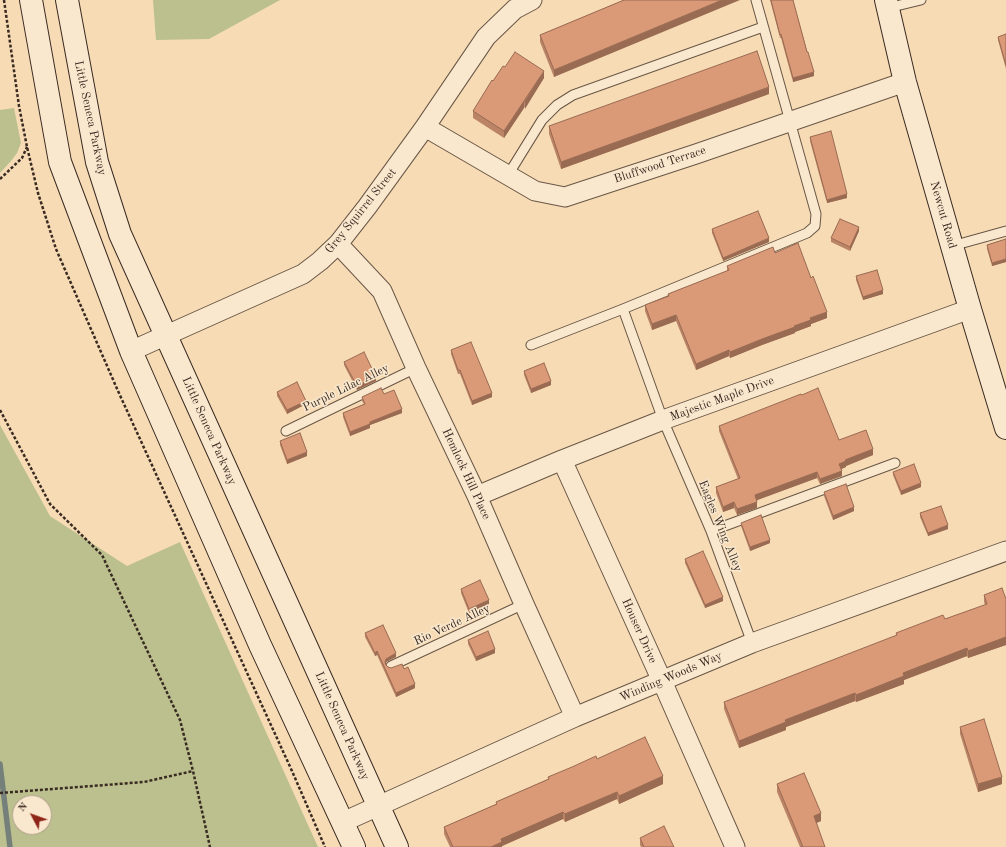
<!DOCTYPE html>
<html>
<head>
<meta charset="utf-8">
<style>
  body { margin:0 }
  #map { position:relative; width:1006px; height:847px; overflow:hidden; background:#f7dbb4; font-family:"Old Standard TT",serif }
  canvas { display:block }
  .north { position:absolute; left:12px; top:795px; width:40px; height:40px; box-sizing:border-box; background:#fae8ce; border:1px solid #ad9c89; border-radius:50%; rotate:311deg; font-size:11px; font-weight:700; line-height:16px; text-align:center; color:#392a22 }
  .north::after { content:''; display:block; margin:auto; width:14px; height:18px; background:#8f2418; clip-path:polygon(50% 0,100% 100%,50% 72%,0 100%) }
</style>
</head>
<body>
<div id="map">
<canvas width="1006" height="847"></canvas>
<div class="north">N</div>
</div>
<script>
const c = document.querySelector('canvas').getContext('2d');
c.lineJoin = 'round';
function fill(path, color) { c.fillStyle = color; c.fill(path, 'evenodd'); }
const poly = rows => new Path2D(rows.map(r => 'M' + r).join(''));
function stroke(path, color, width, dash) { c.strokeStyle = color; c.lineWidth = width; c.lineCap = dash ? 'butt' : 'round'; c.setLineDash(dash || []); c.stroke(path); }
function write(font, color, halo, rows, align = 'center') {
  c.font = font + ' "Old Standard TT",serif'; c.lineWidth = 3; c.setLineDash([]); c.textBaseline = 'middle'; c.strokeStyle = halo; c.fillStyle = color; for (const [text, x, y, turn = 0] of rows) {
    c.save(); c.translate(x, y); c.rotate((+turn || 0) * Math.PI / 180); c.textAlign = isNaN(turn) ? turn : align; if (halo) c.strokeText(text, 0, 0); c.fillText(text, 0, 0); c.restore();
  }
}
fill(poly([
  [153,0,280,0,209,39,156,40],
  [14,108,21,143,17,153,11,161,0,173,0,110],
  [0,425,50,516,127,566,180,542,318,847,0,847],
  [20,803,44,803,44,827,20,827]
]), '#bbc08e');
stroke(poly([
  [0,764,10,847]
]), '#76807a', 5.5);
const lane = poly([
  [888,8,921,0],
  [508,175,542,120,557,105,573,95,763,27],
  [952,246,1006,231],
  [623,309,663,420,711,531,752,643],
  [531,345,623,309,807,233,815,226,816,214,756,0],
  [286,431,416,368],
  [711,531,895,463],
  [391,666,524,604]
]);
const street = poly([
  [425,127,535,191,565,197,696,154,905,82],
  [338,244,382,291,416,368,477,496,524,604,575,717],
  [131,351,303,274,320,261,338,244,367,207,425,127,486,37,515,9,532,0],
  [562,460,662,681,735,847],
  [477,496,562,460,663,420,970,309],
  [343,822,575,717,752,643,1006,551]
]);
const secondary = poly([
  [31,0,60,162,131,351,260,645,354,847],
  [67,0,97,162,120,234,397,847],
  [886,0,905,82,970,309,1006,428]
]);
stroke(lane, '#685646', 11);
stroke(street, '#685646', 21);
stroke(secondary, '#392a22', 24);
stroke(poly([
  [4,0,19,106,27,147,38,193,56,249,118,391,292,771,325,847],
  [0,179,22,158,27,147],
  [0,410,50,504,102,555,180,720,193,771,210,847],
  [0,793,144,782,193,771]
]), '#392a22', 2.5, [3, 2]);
stroke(lane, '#fae8ce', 9);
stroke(street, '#fae8ce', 19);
stroke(secondary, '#fae8ce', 22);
fill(poly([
  [624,0,554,77,540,42,540,35],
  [770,0,793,0,814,76,793,82,781,38,780,38],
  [1006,34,1006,69,998,40,998,37],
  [505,67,544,78,504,138,473,118,473,111,493,81],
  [769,94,561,169,549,134,549,126],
  [810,137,847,198,827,203,810,141],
  [712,229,769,242,723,261,712,233],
  [859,231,850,251,831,242,831,238],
  [1006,239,1006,262,992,266,987,249,987,245],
  [775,253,827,318,811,324,811,326,795,332,795,333,762,345,730,358,729,356,696,370,676,321,652,330,645,311,645,305,668,296,668,294,727,271,727,266],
  [856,276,883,294,863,300,856,280],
  [451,350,492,397,472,405,460,374,458,374,451,354],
  [344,362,376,381,357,390,344,365],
  [524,371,551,385,531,393,524,375],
  [277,392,306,404,287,414,277,396],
  [384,394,402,413,370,425,370,428,350,436,343,417,343,413,364,404,362,401,362,397],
  [802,395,839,440,873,455,846,466,846,467,841,469,842,476,820,484,817,478,756,500,757,508,737,515,734,508,723,512,716,493,716,487,738,479,719,431,719,426],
  [280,441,307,456,287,464,280,445],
  [893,472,921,487,901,495,893,475],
  [824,492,854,511,833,520,824,496],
  [920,513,948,529,928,536,920,517],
  [741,523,770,543,750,551,741,526],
  [685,559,723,601,705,608,685,563],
  [461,589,489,604,469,613,461,593],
  [984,595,1006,599,1006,645,968,658,967,656,904,680,904,684,856,702,855,701,786,727,786,730,739,748,724,709,724,702,896,636,896,633,945,619,985,605,984,602],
  [365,633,396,657,386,662,386,665,388,667,391,668,404,669,415,688,396,697,377,655,375,656,365,637],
  [468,640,495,653,476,661,468,644],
  [960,727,1002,784,978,792,960,734],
  [597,759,663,784,619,804,617,799,565,822,563,819,502,846,502,847,450,847,444,834,444,827,496,804,496,802,548,779,548,777],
  [777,784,821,821,816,823,825,847,800,847,777,792],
  [640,838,674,847,641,847,640,845]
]), '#bb8466');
fill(poly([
  [722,0,740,0,554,77,554,70],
  [544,71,544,78,525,109,525,101],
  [814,72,814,76,793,82,793,78],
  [769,87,769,94,561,169,561,162],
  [524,101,524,108,504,138,504,131],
  [847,194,847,198,827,203,827,200],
  [859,227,859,231,850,251,850,247],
  [769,238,769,242,723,261,723,258],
  [1006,259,1006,262,992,266,992,263],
  [883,290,883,294,863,300,863,297],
  [827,312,827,318,811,324,811,326,795,332,795,333,762,345,730,358,730,352,794,326,810,318],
  [676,315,676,321,652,330,652,324],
  [729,350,729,356,696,370,696,364],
  [376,377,376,381,357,390,357,386],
  [551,381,551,385,531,393,531,389],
  [492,393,492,397,472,405,472,401],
  [306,401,306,404,287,414,287,410],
  [402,409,402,413,370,425,370,428,350,436,350,432,370,422],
  [873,449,873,455,846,466,846,467,839,470,839,464,845,460],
  [307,452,307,456,287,464,287,460],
  [842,471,842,476,820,484,820,479],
  [817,472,817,478,755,501,755,495],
  [921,483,921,487,901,495,901,491],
  [734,502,734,508,723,512,723,507],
  [757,502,757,508,737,515,737,509],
  [854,507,854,511,833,520,833,516],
  [948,525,948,529,928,536,928,533],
  [770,540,770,543,750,551,750,547],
  [723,597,723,601,705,608,705,605],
  [489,600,489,604,469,613,469,609],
  [1006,637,1006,645,968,658,968,651],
  [967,648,967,656,904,680,904,684,856,702,856,695,903,673],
  [495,649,495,653,476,661,476,657],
  [377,651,377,655,375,656,375,653],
  [396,653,396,657,386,662,385,666,385,662,386,659],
  [415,684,415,688,396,697,396,693],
  [855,693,855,701,786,727,786,730,739,748,739,741,785,720],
  [663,776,663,784,619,804,619,796],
  [1002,777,1002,784,978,792,978,784],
  [617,792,617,799,565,822,565,814],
  [563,812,563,819,502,846,502,847,491,847,501,839],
  [821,813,821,821,814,824,814,816]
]), '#996b53');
const building = poly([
  [624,0,722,0,554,70,540,35,624,0],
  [771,0,793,0,807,52,808,52,814,72,793,78,781,34,780,35,771,0],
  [1006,34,1006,65,998,37,1006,34],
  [757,51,769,87,561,162,549,126,757,51],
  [515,52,544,71,504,131,473,111,492,80,493,81,503,66,505,67,515,52],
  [831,131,847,194,827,200,810,137,831,131],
  [758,211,769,238,723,258,712,229,758,211],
  [840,219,859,227,850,247,831,238,840,219],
  [1006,239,1006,259,992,263,987,245,1006,239],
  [798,243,811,278,813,276,827,312,810,318,811,320,794,326,795,327,762,339,730,352,729,350,696,364,676,315,652,324,645,305,669,296,668,294,729,270,727,266,773,247,775,253,798,243],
  [877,270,883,290,863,297,856,276,877,270],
  [471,342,492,393,472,401,460,370,458,370,451,350,471,342],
  [364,352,376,377,357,386,344,362,364,352],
  [544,363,551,381,531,389,524,371,544,363],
  [297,382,306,401,287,410,277,392,297,382],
  [381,388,384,394,394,390,402,409,370,422,370,424,350,432,343,413,365,404,362,397,381,388],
  [818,388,839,440,866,430,873,449,845,460,846,461,839,464,842,471,820,479,817,472,755,495,757,502,737,509,734,502,723,507,716,487,740,478,719,426,801,394,802,395,818,388],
  [300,433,307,452,287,460,280,441,300,433],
  [914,464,921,483,901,491,893,472,914,464],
  [846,484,854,507,833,516,824,492,846,484],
  [941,506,948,525,928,533,920,513,941,506],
  [761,515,770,540,750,547,741,523,761,515],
  [703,551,723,597,705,605,685,559,703,551],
  [480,580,489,600,469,609,461,589,480,580],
  [1002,588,1006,599,1006,637,968,651,967,648,903,673,904,676,856,695,855,693,785,720,786,722,739,741,724,702,897,635,896,633,943,615,945,619,987,604,984,595,1002,588],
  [383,625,396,653,386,659,385,662,386,665,388,667,391,668,402,664,404,669,408,667,415,684,396,693,377,651,375,653,365,633,383,625],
  [488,631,495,649,476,657,468,640,488,631],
  [984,719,1002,777,978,784,960,727,984,719],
  [645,737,663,776,619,796,617,792,565,814,563,812,501,839,502,842,491,847,453,847,444,827,497,804,496,802,549,779,548,777,572,767,596,756,597,759,645,737],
  [804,773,821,813,814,816,825,847,801,847,803,847,777,784,804,773],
  [664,826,674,847,644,847,640,838,664,826]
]);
fill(building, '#da9977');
stroke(building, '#996b53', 1);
write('12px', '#392a22', '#fae8ce', [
  ["Little Seneca Parkway",90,118,78],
  ["Bluffwood Terrace",660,165,-18],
  ["Grey Squirrel Street",361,211,-51],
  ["Newcut Road",943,215,74],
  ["Purple Lilac Alley",346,388,-26],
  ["Majestic Maple Drive",722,399,-20],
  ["Little Seneca Parkway",209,431,66],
  ["Hemlock Hill Place",466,474,65],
  ["Eagles Wing Alley",720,526,68],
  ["Rio Verde Alley",452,625,-25],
  ["Houser Drive",639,631,66],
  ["Winding Woods Way",671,677,-23],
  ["Little Seneca Parkway",342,726,66]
]);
</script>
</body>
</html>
